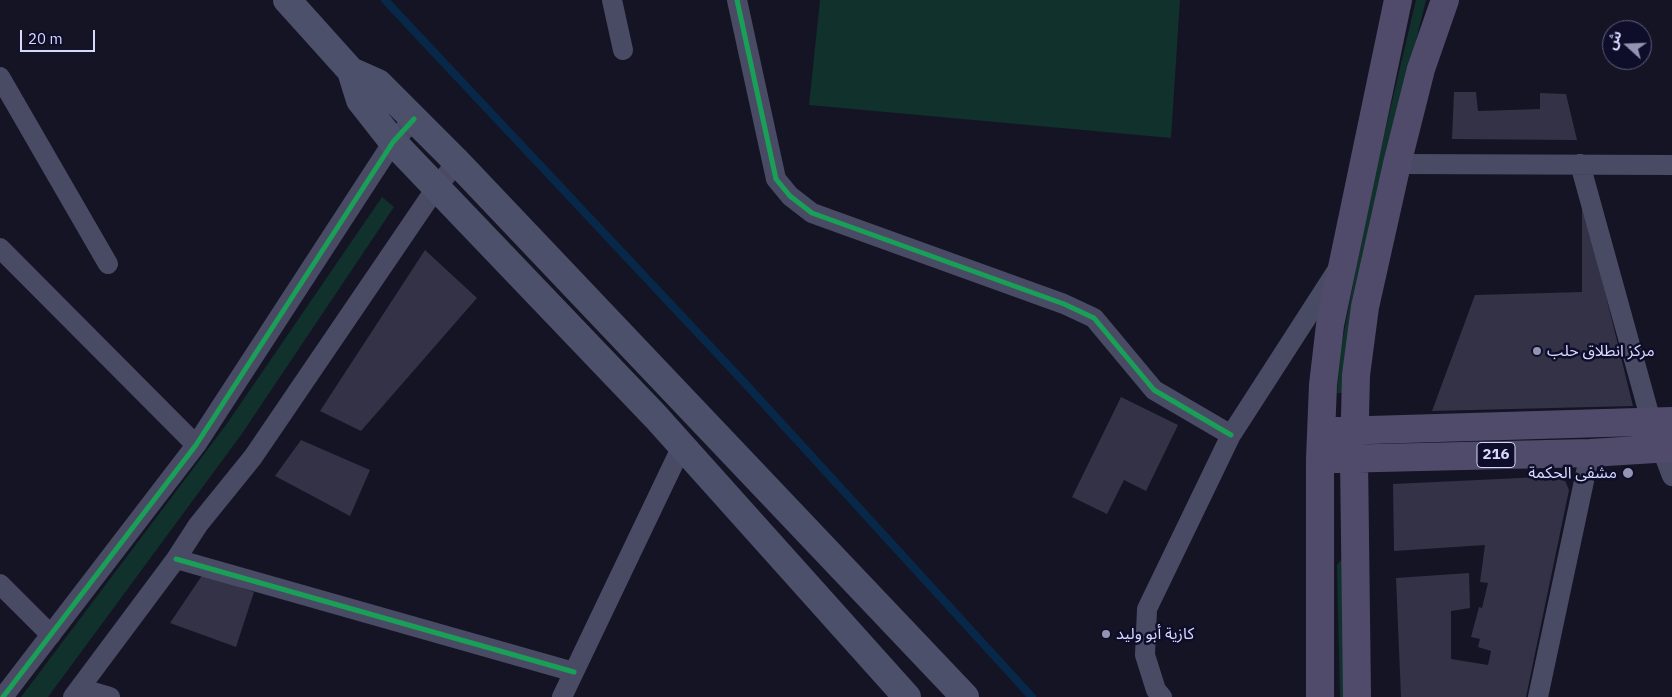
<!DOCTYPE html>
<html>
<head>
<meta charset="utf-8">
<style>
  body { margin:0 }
  #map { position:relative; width:1672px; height:697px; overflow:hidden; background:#151424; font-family:"IBM Plex Sans","Noto Sans Arabic",sans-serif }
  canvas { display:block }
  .north { position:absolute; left:1602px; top:20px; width:50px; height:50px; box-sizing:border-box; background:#0f0e2a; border:1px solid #5f5f7f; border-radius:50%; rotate:290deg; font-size:14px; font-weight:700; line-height:20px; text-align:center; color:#d7d9ff }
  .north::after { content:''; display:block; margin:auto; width:18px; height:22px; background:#9394b2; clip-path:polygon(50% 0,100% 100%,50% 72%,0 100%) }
  .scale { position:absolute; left:20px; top:30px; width:75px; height:22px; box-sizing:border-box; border:2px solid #d7d9ff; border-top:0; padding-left:6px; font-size:15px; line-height:18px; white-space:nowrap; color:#d7d9ff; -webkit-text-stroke:4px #0f0e2a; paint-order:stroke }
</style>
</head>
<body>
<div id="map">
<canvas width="1672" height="697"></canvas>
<div class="north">ش</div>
<div class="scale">20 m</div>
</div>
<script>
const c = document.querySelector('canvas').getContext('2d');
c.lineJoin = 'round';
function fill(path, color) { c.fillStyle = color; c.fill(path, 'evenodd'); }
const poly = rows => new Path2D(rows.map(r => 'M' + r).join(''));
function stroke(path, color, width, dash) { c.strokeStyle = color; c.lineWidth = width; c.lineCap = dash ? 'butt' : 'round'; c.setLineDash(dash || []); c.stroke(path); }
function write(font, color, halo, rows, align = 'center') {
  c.font = font + ' "IBM Plex Sans","Noto Sans Arabic",sans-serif'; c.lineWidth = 5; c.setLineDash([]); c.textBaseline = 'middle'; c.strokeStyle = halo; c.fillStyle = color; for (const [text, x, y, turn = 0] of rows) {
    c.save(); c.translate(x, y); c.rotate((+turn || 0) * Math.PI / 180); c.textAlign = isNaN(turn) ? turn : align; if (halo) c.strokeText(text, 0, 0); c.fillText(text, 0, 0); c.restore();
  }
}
fill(poly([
  [820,0,1180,0,1171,138,809,105],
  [1416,0,1426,0,1377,199,1345,393,1337,393,1341,348,1370,195],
  [382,197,394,207,241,435,48,697,21,697,226,425],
  [1341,560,1344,566,1345,697,1340,697,1337,565]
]), '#11312d');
stroke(poly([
  [385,0,741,379,1032,697]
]), '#072848', 8);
fill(poly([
  [1454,92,1476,92,1478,111,1540,109,1540,93,1566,94,1577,140,1452,139],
  [1582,198,1633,406,1432,411,1475,295,1582,292],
  [425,250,477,298,361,431,320,411],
  [1121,397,1178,425,1146,491,1124,480,1107,514,1072,497],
  [301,440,370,470,350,516,275,476],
  [1563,476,1569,490,1526,697,1401,697,1396,578,1469,573,1470,608,1451,611,1451,659,1488,665,1491,651,1478,647,1480,639,1471,637,1479,607,1482,608,1488,583,1480,582,1485,545,1394,551,1393,484],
  [203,574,254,592,236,647,170,623]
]), '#333246');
stroke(poly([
  [612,0,623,50],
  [737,0,776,179,790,196,812,213,1064,304,1094,318,1154,390,1231,435],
  [0,77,108,264],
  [1397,164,1672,165],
  [1580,164,1651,421,1672,476],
  [0,248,196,445],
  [176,559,574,672],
  [0,584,51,635],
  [80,688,110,697],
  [3,697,196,445,393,142,414,119],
  [73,697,176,559,198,525,253,457,436,188,457,162],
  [562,697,682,446],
  [1162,697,1156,690,1145,655,1147,609,1231,435,1338,269],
  [1538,697,1590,453]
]), '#494b65', 20);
stroke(poly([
  [287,0,351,71,378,83,457,162,965,697],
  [351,71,360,100,393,142,656,417,907,697]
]), '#4c506b', 28);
stroke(poly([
  [1336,431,1672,421],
  [1337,459,1590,453,1672,448],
  [1320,697,1320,459,1323,385,1330,325,1398,0],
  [1357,697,1354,458,1356,375,1365,307,1397,164,1421,69,1445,0]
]), '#514b6b', 28);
stroke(poly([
  [737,0,776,179,790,196,812,213,1064,304,1094,318,1154,390,1231,435],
  [176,559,574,672],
  [3,697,196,445,393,142,414,119]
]), '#1a9f57', 5);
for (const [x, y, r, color] of [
  [1537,351,5,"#9394b2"],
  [1628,473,6,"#9394b2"],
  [1106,634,5,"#9394b2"]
]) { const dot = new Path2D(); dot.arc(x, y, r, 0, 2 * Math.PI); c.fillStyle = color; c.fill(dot); stroke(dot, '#0f0e2a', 2); }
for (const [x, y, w] of [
  [1496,455,38]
]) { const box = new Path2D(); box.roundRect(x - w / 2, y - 12.5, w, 25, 4); c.fillStyle = '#0f0e2a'; c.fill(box); stroke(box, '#d7d9ff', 1); }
write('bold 15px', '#d7d9ff', null, [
  ["216",1496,455]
]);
write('16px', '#d7d9ff', '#0f0e2a', [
  ["مركز انطلاق حلب",1547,351],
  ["مشفى الحكمة",1617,473,"right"],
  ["كازية أبو وليد",1116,634]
], 'left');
</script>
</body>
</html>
